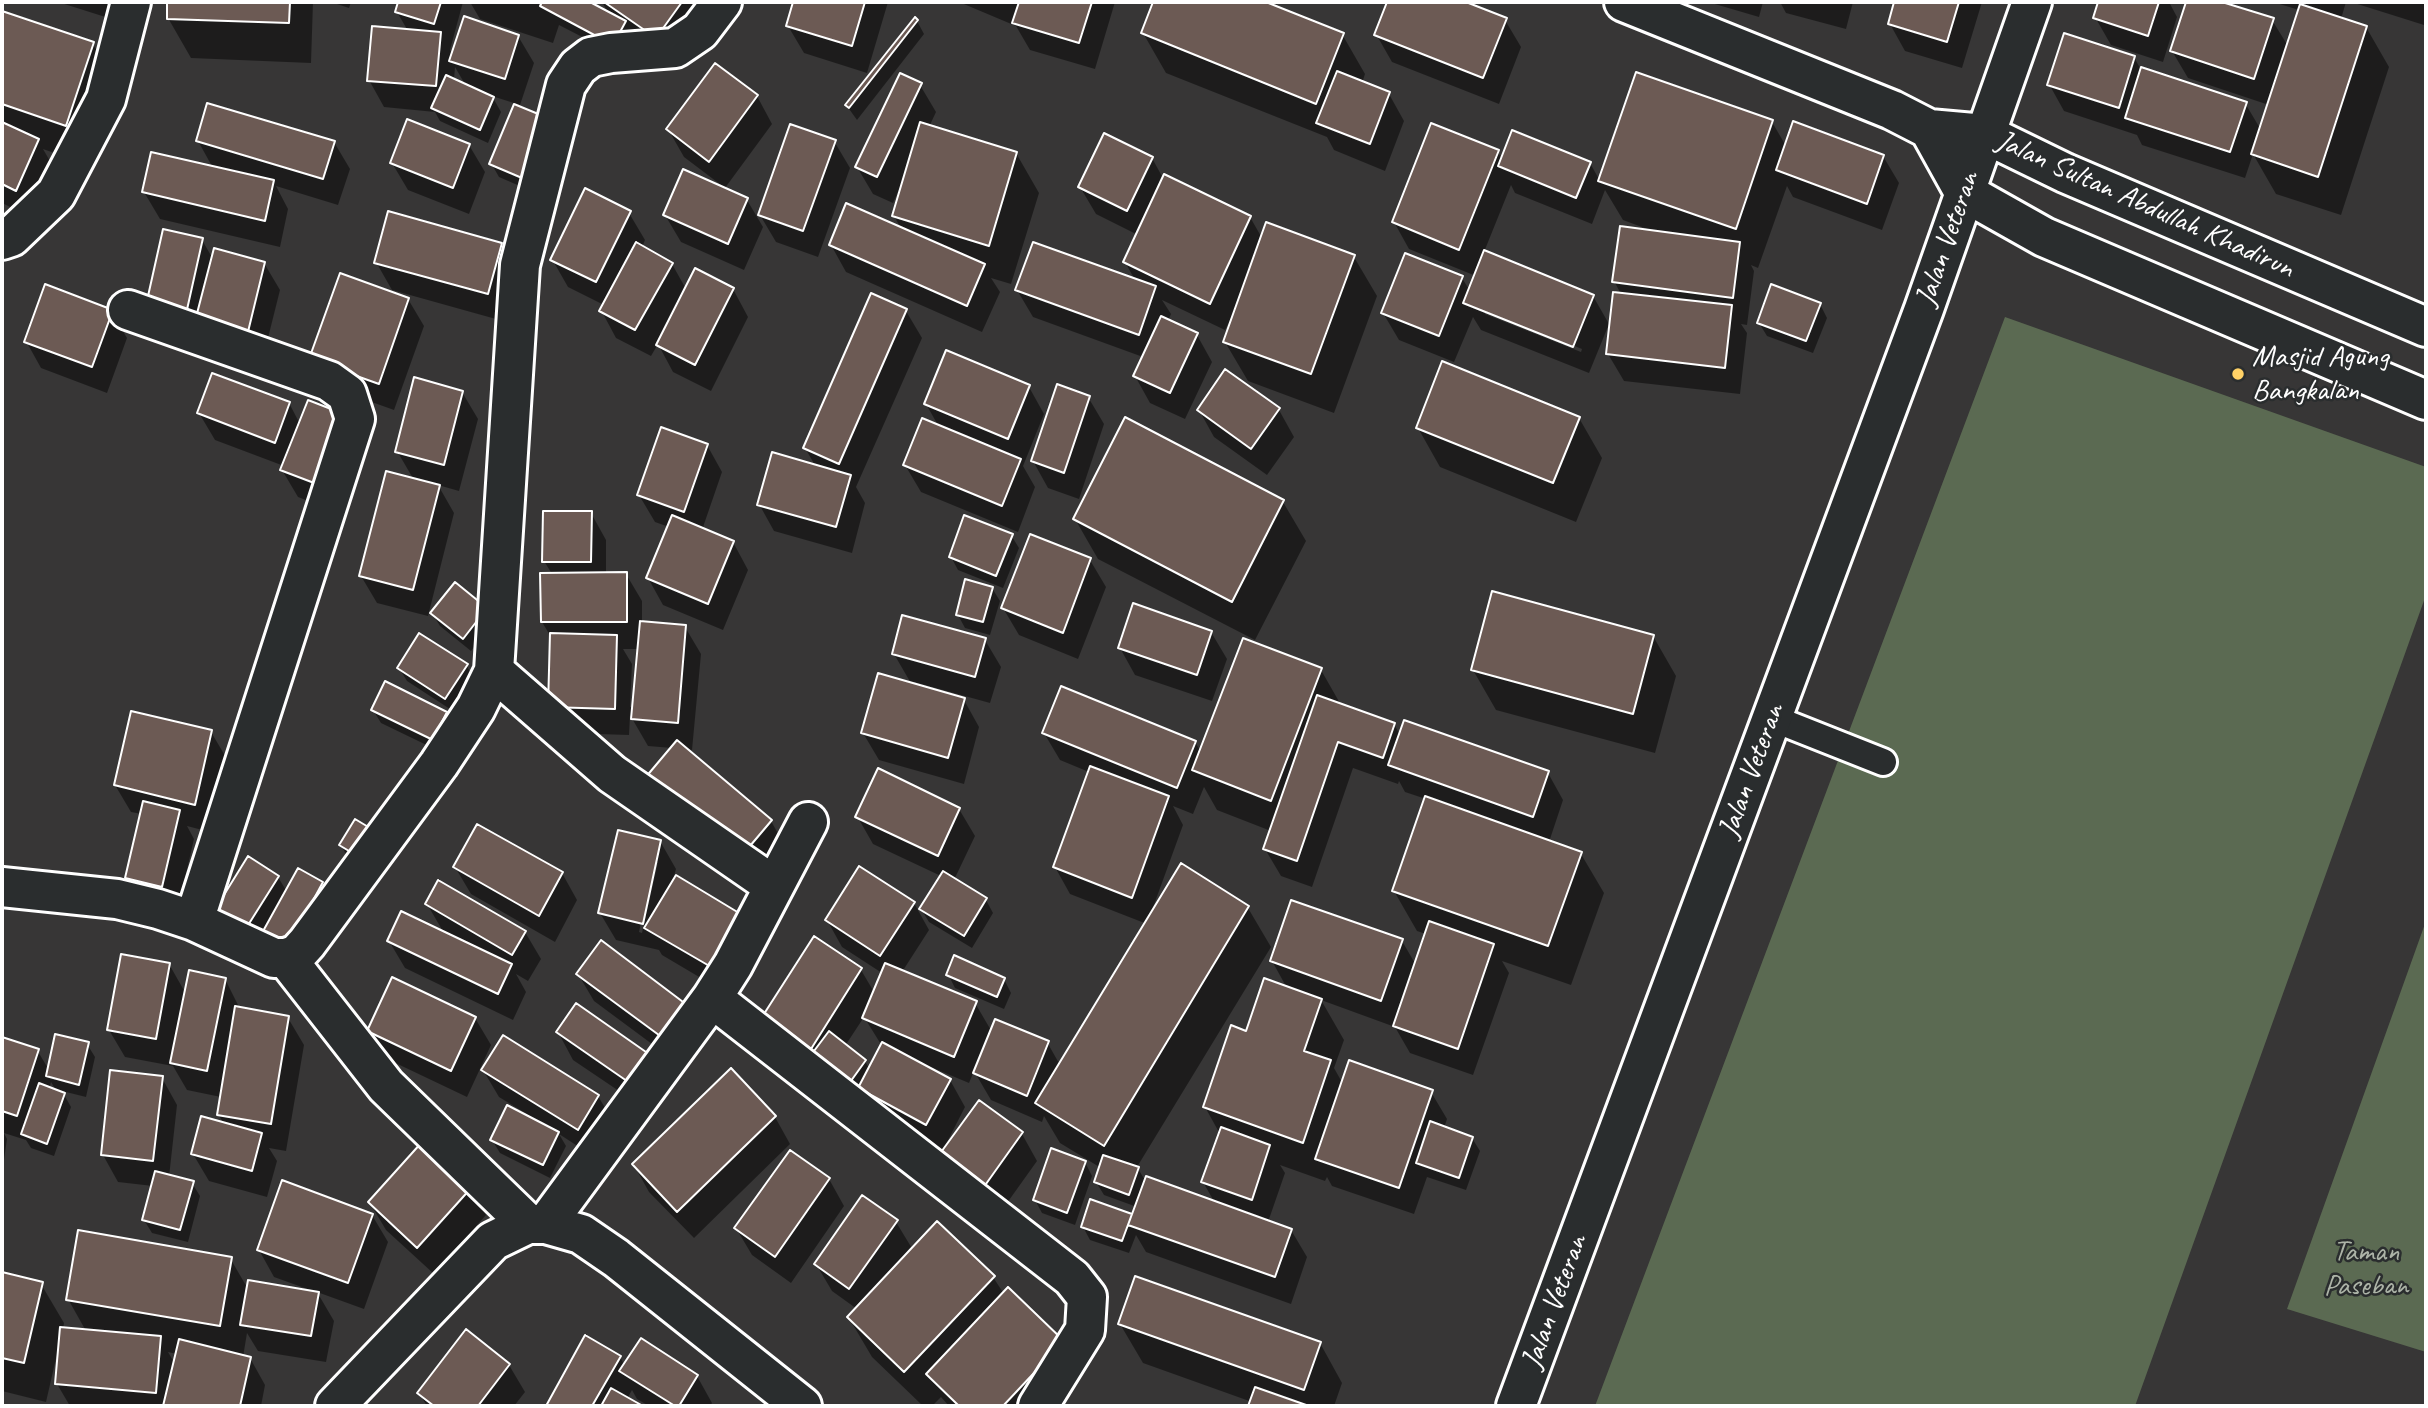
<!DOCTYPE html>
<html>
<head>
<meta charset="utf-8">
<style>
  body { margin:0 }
  #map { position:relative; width:2428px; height:1408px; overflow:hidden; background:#373636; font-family:Caveat,sans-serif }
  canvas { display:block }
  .frame { position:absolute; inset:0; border:4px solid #fff; pointer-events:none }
</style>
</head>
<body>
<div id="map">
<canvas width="2428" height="1408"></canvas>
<div class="frame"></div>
</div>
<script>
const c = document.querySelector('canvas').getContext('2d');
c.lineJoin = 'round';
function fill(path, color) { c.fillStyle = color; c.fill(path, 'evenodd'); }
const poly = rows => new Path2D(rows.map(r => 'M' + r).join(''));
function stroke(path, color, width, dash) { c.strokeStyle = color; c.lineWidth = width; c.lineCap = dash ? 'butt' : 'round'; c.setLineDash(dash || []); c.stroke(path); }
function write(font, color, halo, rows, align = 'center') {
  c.font = font + ' Caveat,sans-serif'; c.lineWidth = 5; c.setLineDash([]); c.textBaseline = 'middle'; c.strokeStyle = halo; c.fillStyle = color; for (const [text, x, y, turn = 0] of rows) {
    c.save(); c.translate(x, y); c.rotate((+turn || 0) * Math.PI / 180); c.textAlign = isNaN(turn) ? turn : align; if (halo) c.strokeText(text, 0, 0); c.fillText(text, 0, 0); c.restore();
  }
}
fill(poly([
  [2005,317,2426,467,2426,595,2135,1406,1595,1406],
  [2426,921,2426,1352,2287,1309]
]), '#5b6a52');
fill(poly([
  [58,2,124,2,118,21],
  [169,2,313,2,311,63,191,58,168,18],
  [331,2,351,2,349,8],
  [400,2,463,2,450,50,453,56,518,36,534,63,520,105,492,96,501,112,488,143,440,121,435,112,384,107,369,80,408,31,397,12],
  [455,67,466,86,454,80],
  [470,2,586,2,609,14,602,2,691,2,703,21,621,57,559,25,553,43,480,19],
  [795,2,888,2,867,73,804,53,788,26],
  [959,2,1115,2,1095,69,1030,50,1016,26],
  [1155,2,1261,2,1342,34,1365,74,1362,83,1389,94,1404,121,1385,171,1334,150,1327,137,1166,73,1143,33],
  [1389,2,1461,2,1505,20,1521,47,1499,104,1392,62,1376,34],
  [1708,2,1763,2,1759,17],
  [1780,2,1853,2,1846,29,1786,13],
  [1896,2,1982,2,1962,68,1905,51,1890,24],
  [2100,2,2169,2,2177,17,2163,62,2111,45,2095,17],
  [2188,2,2217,2,2272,20,2288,46,2299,10,2273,2,2346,2,2341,19,2366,27,2389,67,2341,215,2276,194,2253,154,2245,178,2142,145,2137,135,2064,111,2049,84,2134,57,2141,70,2245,103,2261,130,2269,105,2188,78,2172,51],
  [2351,2,2426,2,2426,18,2424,25],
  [2,12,93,44,116,83,88,165,43,149,54,168,31,217,2,203],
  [917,21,924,34,857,120,847,106],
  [920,85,936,112,929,127,1016,153,1039,193,1011,284,991,278,1000,292,982,332,846,272,831,245,902,230,894,216,903,186,901,185,893,203,873,194,857,167],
  [757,96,772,124,725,188,684,157,668,129],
  [515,107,529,190,499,177,491,163],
  [1772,122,1786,146,1883,156,1899,183,1882,230,1793,197,1787,186,1758,268,1751,265,1754,271,1747,325,1741,324,1747,333,1740,394,1624,381,1608,354,1621,294,1614,281,1650,230,1623,220,1605,190,1592,224,1515,193,1511,185,1484,252,1593,296,1609,324,1589,373,1481,330,1473,317,1454,362,1399,340,1383,313,1462,278,1470,291,1476,276,1409,249,1394,222,1498,152,1502,160,1590,163,1600,181],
  [1485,310,1582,349,1581,352,1485,314],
  [198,141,334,142,350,169,338,205,276,186,288,209,280,247,160,219,144,192,213,168],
  [834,141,850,168,818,257,776,242,760,215],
  [469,145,485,172,469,214,408,190,392,163],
  [1152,158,1164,180,1250,217,1262,238,1354,257,1377,296,1334,413,1248,381,1225,342,1233,319,1231,318,1225,330,1162,300,1171,314,1168,321,1197,335,1212,362,1185,419,1150,403,1135,376,1143,357,1033,317,1017,290,1135,280,1125,262,1138,235,1096,214,1080,187],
  [747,200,763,227,744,270,681,242,665,215],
  [629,213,645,240,642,247,672,264,686,289,733,289,748,317,711,391,673,372,658,344,651,356,616,338,601,310,604,305,568,287,552,259],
  [202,240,213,259,264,263,280,290,261,366,162,341],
  [501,245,517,272,503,321,392,290,376,262],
  [408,299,424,326,394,410,327,386],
  [1820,304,1827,318,1813,353,1767,336,1759,323],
  [111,311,127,338,107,393,41,368,26,341],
  [906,311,922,338,856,487,865,503,852,553,774,531,759,504,816,467,805,448],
  [1029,387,1044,414,1023,466,1035,487,1018,532,921,492,905,465,939,427,926,404],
  [462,392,478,419,459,491,438,485,454,513,428,616,377,603,361,576,414,480,397,451],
  [1088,397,1104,424,1079,499,1048,488,1033,461],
  [289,403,300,424,337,512,298,497,282,470,284,466,215,440,199,413],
  [1199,410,1279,410,1294,437,1267,475,1214,437],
  [1579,418,1602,458,1576,522,1440,467,1418,428],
  [1126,419,1283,502,1306,541,1255,640,1098,559,1075,519],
  [707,445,722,472,702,530,733,542,748,570,723,630,663,605,648,578,669,527,655,522,639,495],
  [591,513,606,540,606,574,626,574,642,601,642,623,685,627,701,654,692,750,686,749,771,821,786,848,755,885,672,748,648,746,630,715,629,735,565,733,551,637,542,622,552,574,544,561],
  [623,649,639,649,633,707,630,707,632,664],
  [1011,535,1019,548,1003,588,958,570,951,557],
  [1090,560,1106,587,1078,659,1019,635,1003,608],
  [455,584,493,622,471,651,440,626,432,613],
  [992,588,1000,601,990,635,965,628,958,615],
  [1211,632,1227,659,1212,701,1135,675,1120,648],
  [1653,636,1676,676,1655,753,1496,710,1473,670],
  [985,640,1001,667,990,703,914,682,913,685,964,700,979,727,964,784,879,760,863,733,912,685,894,654],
  [466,665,474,678,453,711,407,681,399,668],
  [1321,670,1341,705,1394,724,1400,735,1548,773,1563,800,1549,842,1581,854,1604,893,1571,985,1502,961,1509,973,1473,1075,1410,1053,1395,1027,1321,1000,1344,1040,1334,1068,1343,1084,1431,1092,1447,1119,1444,1128,1472,1138,1480,1151,1466,1190,1427,1177,1414,1214,1332,1186,1327,1177,1325,1181,1280,1165,1285,1173,1268,1222,1291,1230,1307,1257,1291,1304,1146,1252,1136,1235,1129,1253,1090,1240,1083,1227,1131,1215,1133,1219,1137,1207,1104,1195,1096,1182,1101,1168,1060,1143,1044,1116,1042,1122,991,1100,974,1071,969,1083,926,1065,925,1067,950,1080,965,1107,944,1148,1022,1134,1037,1161,997,1217,944,1152,876,1115,780,1044,815,938,861,970,874,992,882,973,842,947,827,920,914,903,929,930,902,972,975,1003,992,1032,1047,1042,1060,1065,1147,924,1070,894,1055,867,1089,772,1060,760,1044,733,1195,742,1201,752],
  [1353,768,1398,784,1399,781,1405,792,1426,799,1394,891,1417,931,1426,934,1416,965,1402,941,1272,961,1287,988,1247,1033,1205,1107,1220,1134,1203,1182,1215,1203,1146,1182,1137,1167,1271,947,1248,908,1151,913,1183,825,1173,806,1193,814,1204,787,1217,810,1271,831,1265,849,1281,876,1312,887],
  [864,1017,882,1046,870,1070,865,1061,845,1046],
  [373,710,445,713,453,726,441,752,381,723],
  [211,732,227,759,210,832,187,826,194,839,177,913,142,905,126,878,142,814,131,812,115,785],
  [959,809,975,836,954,880,986,900,993,913,972,948,929,922,921,909,941,876,873,844,857,816],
  [355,821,372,873,348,858,341,845],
  [660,841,676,869,674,876,747,920,733,997,662,955,659,950,616,940,600,913],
  [654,862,658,862,642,933,639,932],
  [455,867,562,873,577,900,555,942,471,894],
  [298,871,322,884,330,897,295,960,232,938,278,877,287,892],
  [427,904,525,932,541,959,528,981,516,974,526,992,513,1020,405,968,389,941,444,933],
  [601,943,683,1067,594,1001,578,974],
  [169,964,186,994,225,979,240,1009,288,1018,304,1045,286,1151,269,1148,277,1161,267,1197,209,1181,193,1154,224,1124,218,1114,221,1097,187,1090,173,1066,125,1057,109,1030],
  [948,974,1004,979,1011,993,1004,1009,955,988],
  [475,1018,491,1045,467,1097,385,1058,369,1031],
  [558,1032,655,1061,671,1088,653,1114,573,1060],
  [2,1039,37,1050,49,1070,87,1044,95,1057,86,1097,62,1091,71,1107,54,1156,31,1148,26,1140,4,1133,7,1139,2,1173],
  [51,1082,57,1092,49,1089],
  [483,1070,598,1096,614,1123,593,1156,559,1134,566,1146,550,1178,500,1153,492,1140,527,1114,499,1097],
  [162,1078,177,1105,169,1177,192,1183,200,1196,188,1242,152,1233,144,1220,153,1186,118,1182,103,1155],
  [775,1117,790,1144,694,1238,649,1192,634,1165],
  [1085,1162,1092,1176,1075,1225,1042,1213,1035,1200],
  [829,1179,844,1206,791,1283,752,1255,736,1228],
  [470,1188,486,1215,434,1274,386,1230,370,1203],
  [372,1215,388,1242,364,1309,317,1292,334,1321,326,1362,258,1351,247,1333,243,1357,250,1358,265,1385,261,1406,70,1406,57,1384,59,1354,57,1354,46,1402,2,1391,2,1274,41,1284,64,1323,63,1329,86,1331,68,1299,230,1258,248,1289,313,1293,313,1291,274,1277,259,1250],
  [168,1352,177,1354,175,1364],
  [896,1222,913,1250,993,1277,1004,1294,1063,1342,1043,1406,949,1406,941,1397,932,1406,923,1406,872,1357,849,1318,857,1309,832,1291,816,1264],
  [1120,1324,1320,1343,1342,1383,1334,1406,1250,1406,1252,1402,1143,1363],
  [620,1357,625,1366,697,1376,712,1403,710,1406,649,1406,637,1399,632,1390,627,1399,640,1406,547,1406],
  [509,1365,525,1392,514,1406,427,1406,419,1393]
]), '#0007');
const building = poly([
  [167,2,290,2,289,23,167,19,167,2],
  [398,2,441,2,434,24,395,12,398,2],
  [542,2,590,2,626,21,613,45,540,6,542,2],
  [604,2,682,2,656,38,604,2],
  [793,2,865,2,852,46,786,26,793,2],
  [1019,2,1092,2,1079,43,1012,23,1019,2],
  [1153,2,1266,2,1344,33,1316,104,1141,33,1153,2],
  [1387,2,1466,2,1507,18,1483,78,1374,35,1387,2],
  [1894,2,1959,2,1947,42,1888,24,1894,2],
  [2098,2,2159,2,2148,36,2093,18,2098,2],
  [2186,2,2222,2,2274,18,2254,79,2170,51,2186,2],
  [2300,4,2367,26,2318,177,2251,154,2300,4],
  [2,11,94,42,66,126,2,104,2,11],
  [464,16,519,35,505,79,449,61,464,16],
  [915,17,918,20,849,108,845,105,915,17],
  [372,26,441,32,436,86,367,81,372,26],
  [2064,33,2135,56,2119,108,2047,85,2064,33],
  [715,63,758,95,709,162,666,129,715,63],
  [2141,67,2247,102,2230,152,2125,118,2141,67],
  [1337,71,1390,92,1370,144,1316,123,1337,71],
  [1636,72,1773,120,1736,229,1598,181,1636,72],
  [900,73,922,83,877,177,855,167,900,73],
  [446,75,494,97,480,130,431,108,446,75],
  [207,103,335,141,323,179,196,141,207,103],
  [514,104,548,118,522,178,489,164,514,104],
  [407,119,470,144,453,188,390,163,407,119],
  [1793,121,1884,155,1867,204,1776,170,1793,121],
  [2,122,39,139,16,191,2,184,2,122],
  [920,122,1017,152,989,246,892,216,920,122],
  [1431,123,1499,150,1459,250,1392,222,1431,123],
  [790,124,836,140,803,231,758,215,790,124],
  [1512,130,1591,162,1576,198,1498,166,1512,130],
  [1104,133,1153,157,1127,211,1078,187,1104,133],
  [151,152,274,180,265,221,142,192,151,152],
  [683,169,748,198,728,244,663,215,683,169],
  [1164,174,1251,216,1210,304,1123,262,1164,174],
  [585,188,631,211,596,282,550,260,585,188],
  [846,203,985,264,967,306,829,245,846,203],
  [388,211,502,243,488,294,374,263,388,211],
  [1266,222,1355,255,1311,374,1223,342,1266,222],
  [1620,226,1740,242,1733,298,1612,282,1620,226],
  [163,229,203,238,184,323,144,314,163,229],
  [636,242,673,263,635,330,599,311,636,242],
  [1033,242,1156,286,1139,335,1015,290,1033,242],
  [214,248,265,262,246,340,194,325,214,248],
  [1484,250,1594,295,1573,347,1463,303,1484,250],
  [1405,253,1463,276,1439,336,1381,313,1405,253],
  [695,268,734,288,695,365,656,345,695,268],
  [340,273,409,298,379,384,309,359,340,273],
  [45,284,113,310,92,367,24,342,45,284],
  [1771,284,1821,303,1806,341,1757,323,1771,284],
  [1613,292,1732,305,1725,368,1606,354,1613,292],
  [871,293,907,309,839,464,803,448,871,293],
  [1161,316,1198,333,1170,393,1133,376,1161,316],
  [946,350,1030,385,1008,439,924,404,946,350],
  [1442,361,1580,417,1553,483,1416,428,1442,361],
  [1225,369,1280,408,1251,449,1197,410,1225,369],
  [212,373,290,402,275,443,197,413,212,373],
  [414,377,463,391,444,465,395,452,414,377],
  [1057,384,1090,396,1064,473,1031,461,1057,384],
  [308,400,349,416,322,486,280,470,308,400],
  [1125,417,1284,500,1232,602,1073,519,1125,417],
  [922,418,1021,459,1002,506,903,465,922,418],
  [661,427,708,444,684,512,637,495,661,427],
  [772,452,851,475,836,527,757,505,772,452],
  [386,471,440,485,413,590,359,576,386,471],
  [543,511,592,511,591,562,542,562,543,511],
  [672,515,734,541,708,604,646,578,672,515],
  [964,515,1013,534,996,576,949,557,964,515],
  [1030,534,1091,558,1063,633,1001,608,1030,534],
  [627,572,627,622,541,622,540,573,627,572],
  [965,579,993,587,983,622,956,615,965,579],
  [455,582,487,608,463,639,430,613,455,582],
  [1492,591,1654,635,1633,714,1471,670,1492,591],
  [1133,603,1212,631,1197,675,1118,648,1133,603],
  [902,615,986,638,975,677,892,654,902,615],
  [640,621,686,625,678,723,631,719,640,621],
  [419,633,468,664,445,699,397,668,419,633],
  [550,633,617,635,615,709,548,707,550,633],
  [1243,638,1322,668,1271,801,1192,770,1243,638],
  [878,673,965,698,948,758,861,733,878,673],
  [385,681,447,712,433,740,371,710,385,681],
  [1061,686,1196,741,1177,788,1042,733,1061,686],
  [1317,695,1395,723,1383,758,1338,742,1297,861,1263,849,1317,695],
  [131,711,212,730,195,805,114,785,131,711],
  [1404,720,1549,771,1533,817,1388,765,1404,720],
  [677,740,772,820,739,859,645,778,677,740],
  [1090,766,1169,796,1132,898,1053,867,1090,766],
  [878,768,960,808,938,856,855,817,878,768],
  [1425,796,1582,852,1548,946,1392,891,1425,796],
  [143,801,180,810,162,887,125,878,143,801],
  [355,819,380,834,364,860,339,845,355,819],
  [477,824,563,872,539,916,453,867,477,824],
  [618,830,661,840,643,924,598,913,618,830],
  [248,856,279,876,245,930,214,911,248,856],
  [1181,863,1249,906,1104,1146,1035,1103,1181,863],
  [859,866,915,902,880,956,825,920,859,866],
  [298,868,323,882,288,947,262,933,298,868],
  [943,871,987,898,964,936,919,909,943,871],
  [676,875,749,919,718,971,644,928,676,875],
  [438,880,526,931,512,955,425,904,438,880],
  [1291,900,1403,939,1381,1001,1270,961,1291,900],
  [401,911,512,964,498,994,387,941,401,911],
  [1429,921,1494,944,1458,1049,1393,1026,1429,921],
  [814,936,862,968,811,1049,762,1017,814,936],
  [601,940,691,1008,667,1041,576,974,601,940],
  [121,954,170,963,156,1039,107,1030,121,954],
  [954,955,1005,978,997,997,946,975,954,955],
  [885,963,977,1001,954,1057,862,1018,885,963],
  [189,970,226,978,207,1071,170,1063,189,970],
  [392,977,476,1017,451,1071,367,1031,392,977],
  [1264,978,1322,999,1304,1051,1331,1060,1303,1143,1203,1107,1231,1025,1246,1031,1264,978],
  [576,1003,656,1059,637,1088,556,1032,576,1003],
  [235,1006,289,1016,271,1124,217,1115,235,1006],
  [995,1019,1049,1041,1027,1096,973,1073,995,1019],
  [829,1031,866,1060,843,1092,805,1063,829,1031],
  [55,1034,89,1042,79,1085,46,1076,55,1034],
  [503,1035,599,1095,578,1130,481,1070,503,1035],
  [2,1037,39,1049,17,1116,2,1111,2,1037],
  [882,1042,951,1079,926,1125,858,1088,882,1042],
  [1349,1060,1433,1090,1399,1188,1315,1159,1349,1060],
  [731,1068,776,1116,677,1212,632,1164,731,1068],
  [110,1070,163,1076,153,1161,101,1155,110,1070],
  [39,1083,65,1093,47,1144,21,1134,39,1083],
  [979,1100,1023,1132,981,1191,936,1159,979,1100],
  [507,1105,559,1132,543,1165,490,1140,507,1105],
  [201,1116,262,1133,252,1171,191,1154,201,1116],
  [1430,1121,1473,1137,1459,1178,1416,1163,1430,1121],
  [1221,1127,1270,1145,1252,1200,1201,1182,1221,1127],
  [422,1142,472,1187,417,1248,368,1202,422,1142],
  [1051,1148,1086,1161,1067,1213,1033,1200,1051,1148],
  [790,1150,830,1178,775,1257,734,1228,790,1150],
  [1103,1155,1139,1167,1129,1195,1094,1182,1103,1155],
  [155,1171,194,1181,180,1230,142,1220,155,1171],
  [1146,1176,1292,1229,1275,1277,1128,1225,1146,1176],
  [282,1180,373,1214,348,1283,257,1250,282,1180],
  [862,1195,898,1220,849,1289,814,1264,862,1195],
  [1090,1199,1132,1214,1122,1241,1081,1227,1090,1199],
  [937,1221,995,1276,904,1372,847,1317,937,1221],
  [78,1230,232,1257,220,1326,66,1300,78,1230],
  [2,1272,43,1282,24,1363,2,1358,2,1272],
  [1135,1276,1321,1342,1304,1390,1118,1324,1135,1276],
  [248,1280,319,1292,311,1336,240,1325,248,1280],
  [1008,1287,1064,1341,1003,1406,959,1406,926,1374,1008,1287],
  [60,1327,161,1336,156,1393,55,1384,60,1327],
  [466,1329,510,1364,478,1406,434,1406,417,1393,466,1329],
  [585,1335,621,1356,592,1406,546,1406,585,1335],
  [641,1338,698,1375,679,1406,675,1406,619,1371,641,1338],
  [179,1339,251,1357,240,1406,163,1406,179,1339],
  [1255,1387,1309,1406,1248,1406,1255,1387],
  [611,1388,643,1406,601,1406,611,1388]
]);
fill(building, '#6c5a54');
stroke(building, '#fff', 2);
const lane = poly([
  [1772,718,1883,762]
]);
const street = poly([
  [2,240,11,237,56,194,106,99,131,2],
  [128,310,329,381,347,394,355,419,194,921],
  [494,671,612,774,774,886],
  [2,887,117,899,158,909,194,921,274,958,286,958,297,954,307,943,439,764,476,708,494,671,520,265,566,85,578,67,591,57,611,53,675,48,700,31,722,2],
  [286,958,386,1086,528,1224],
  [712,998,1072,1278,1087,1297,1085,1330,1038,1406],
  [546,1224,712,998,733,965,808,822],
  [335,1406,493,1241,528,1224,546,1224,581,1234,616,1258,802,1406]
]);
const secondary = poly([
  [1624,2,1892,110,1929,129,1985,134,2065,173,2426,327],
  [1929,129,1964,192,2044,237,2426,400],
  [1516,1406,1924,309,2032,2]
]);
stroke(lane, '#fff', 32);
stroke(street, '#fff', 44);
stroke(secondary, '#fff', 44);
stroke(lane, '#2a2d2e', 26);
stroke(street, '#2a2d2e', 38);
stroke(secondary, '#2a2d2e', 38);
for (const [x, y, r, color] of [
  [2238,374,7,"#ffd166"]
]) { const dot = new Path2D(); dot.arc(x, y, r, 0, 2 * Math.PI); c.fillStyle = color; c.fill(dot); stroke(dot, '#2a2d2e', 2.5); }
write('30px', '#fff', '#2a2d2e', [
  ["Jalan Sultan Abdullah Khadirun",2145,205,24],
  ["Jalan Veteran",1948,239,-71],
  ["Jalan Veteran",1752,771,-70],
  ["Jalan Veteran",1555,1302,-70]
]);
write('30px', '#fff', '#2a2d2e', [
  ["Masjid Agung",2252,357],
  ["Bangkalan",2252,391]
], 'left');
write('30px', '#adb4a8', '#2a2d2e', [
  ["Taman",2366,1252],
  ["Paseban",2366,1286]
]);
</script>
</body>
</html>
